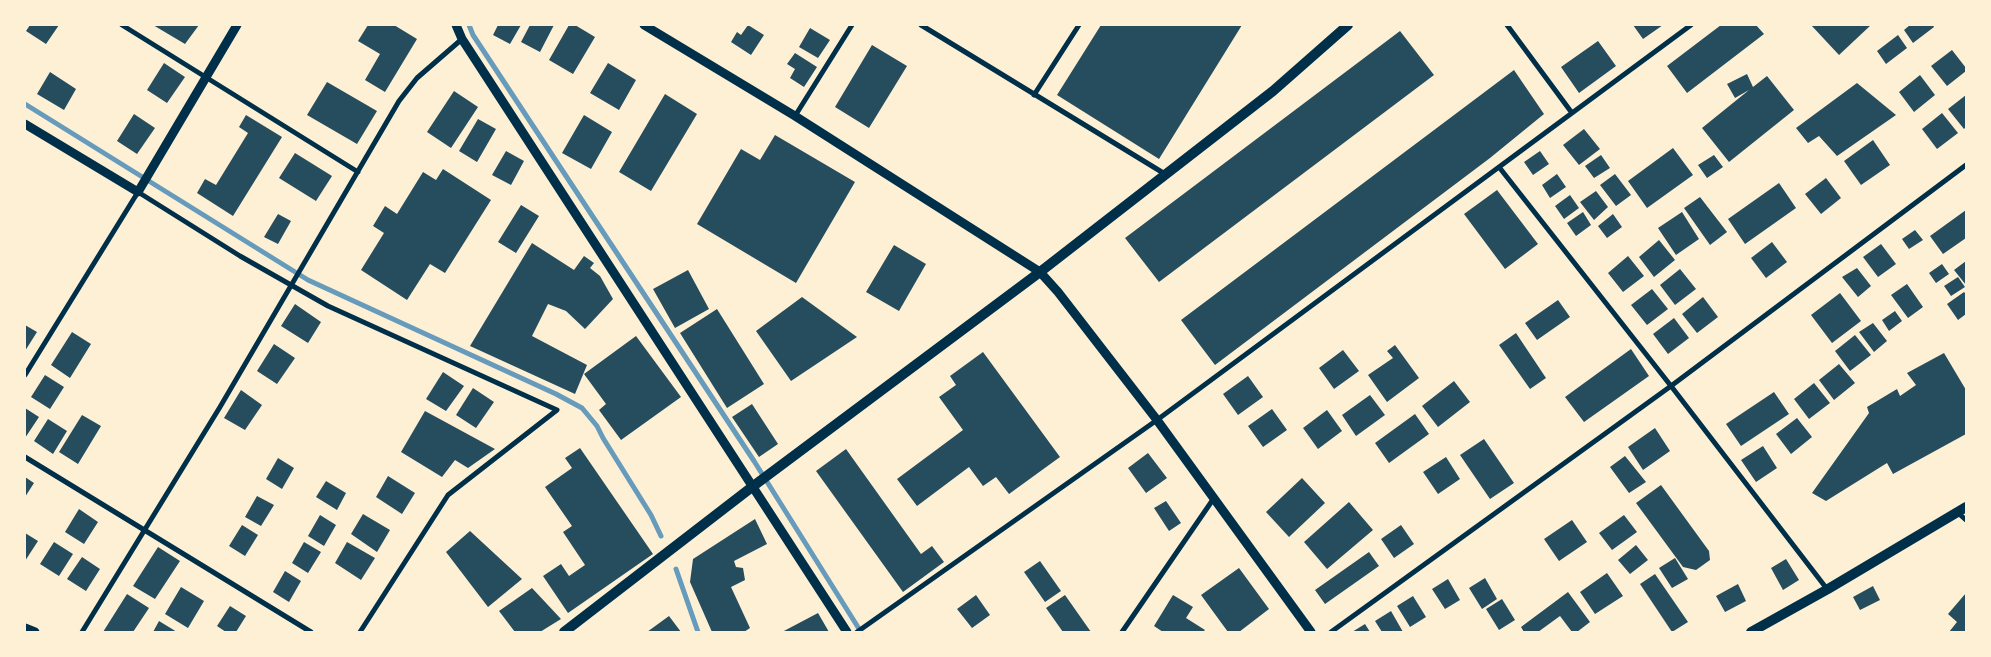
<!DOCTYPE html>
<html>
<head>
<meta charset="utf-8">
<style>
  body { margin:0 }
  #map { position:relative; width:1991px; height:657px; overflow:hidden; background:#fdf0d5; font-family:Cabin,sans-serif }
  canvas { display:block }
  .frame { position:absolute; inset:0; border:26px solid #fdf0d5; pointer-events:none }
</style>
</head>
<body>
<div id="map">
<canvas width="1991" height="657"></canvas>
<div class="frame"></div>
</div>
<script>
const c = document.querySelector('canvas').getContext('2d');
c.lineJoin = 'round';
const poly = rows => new Path2D(rows.map(r => 'M' + r).join(''));
function stroke(path, color, width, dash) { c.strokeStyle = color; c.lineWidth = width; c.lineCap = dash ? 'butt' : 'round'; c.setLineDash(dash || []); c.stroke(path); }
function fill(path, color) { c.fillStyle = color; c.fill(path, 'evenodd'); }
stroke(poly([
  [469,25,473,35,754,461,861,632],
  [25,104,308,280,556,394,582,408,597,426,603,438,651,515,661,536],
  [676,569,698,632]
]), '#669bbc', 5);
fill(poly([
  [30,25,59,25,46,44,26,31],
  [153,25,199,25,185,44],
  [368,25,394,25,417,39,385,92,365,80,380,54,358,41],
  [498,25,521,25,510,44,493,35],
  [530,25,554,25,540,52,521,42],
  [569,25,575,25,595,37,573,74,549,60],
  [748,25,764,35,751,55,731,42,737,32,741,35],
  [1101,25,1242,25,1159,159,1057,95],
  [1633,25,1663,25,1643,39],
  [1721,25,1756,25,1764,34,1687,93,1667,66],
  [1811,25,1871,25,1839,55],
  [1910,25,1933,25,1934,27,1913,43,1904,30],
  [810,28,830,40,818,58,799,47],
  [1400,31,1434,75,1159,282,1125,238],
  [1898,35,1907,48,1886,64,1877,51],
  [1598,41,1616,66,1579,93,1561,67],
  [872,45,907,66,869,128,835,107],
  [1952,50,1966,68,1966,71,1947,86,1931,66],
  [795,53,817,67,804,87,790,78,795,69,787,64],
  [164,63,185,77,167,103,147,90],
  [608,63,636,80,619,110,590,93],
  [1514,70,1544,114,1490,158,1215,365,1181,320],
  [50,72,76,89,64,110,37,94],
  [1747,74,1753,87,1767,76,1794,110,1729,162,1702,128,1749,90,1735,98,1727,84],
  [1920,75,1935,95,1914,112,1899,92],
  [327,82,377,111,357,144,307,115],
  [1857,83,1896,115,1837,156,1819,136,1808,143,1796,128],
  [454,91,478,107,451,148,427,132],
  [665,94,697,114,651,191,619,172],
  [1966,95,1966,127,1964,129,1948,109],
  [1942,113,1958,133,1937,149,1922,129],
  [134,114,155,128,137,154,117,141],
  [246,115,282,137,233,216,197,193,205,179,216,185,248,133,239,127],
  [584,115,612,132,591,169,562,153],
  [478,119,496,129,477,162,459,151],
  [1584,129,1600,149,1579,165,1563,145],
  [775,135,855,182,796,283,697,224,741,149,760,160],
  [1873,140,1890,165,1861,185,1844,161],
  [1673,148,1693,175,1647,208,1628,181],
  [506,151,524,161,511,185,492,175],
  [1540,151,1549,164,1533,175,1524,162],
  [295,153,332,176,316,201,279,178],
  [1601,155,1610,168,1594,178,1585,166],
  [1714,155,1723,167,1707,178,1698,165],
  [443,169,491,200,445,273,430,264,407,300,361,270,384,233,373,226,385,206,397,214,423,172,436,180],
  [1557,174,1566,187,1550,198,1542,185],
  [1615,174,1631,195,1616,206,1600,185],
  [1826,178,1841,198,1821,214,1805,194],
  [1779,183,1796,208,1745,244,1728,219],
  [1497,190,1538,244,1505,269,1464,214],
  [1596,191,1608,207,1594,220,1580,202],
  [1570,195,1579,208,1564,219,1555,206],
  [1700,197,1727,232,1710,245,1684,208],
  [521,205,539,216,516,253,498,242],
  [1966,210,1966,238,1943,254,1930,236],
  [1583,212,1591,225,1576,236,1567,223],
  [1682,212,1699,239,1676,255,1658,228],
  [278,214,291,221,278,244,264,237],
  [1613,214,1622,227,1607,238,1598,226],
  [1915,230,1923,240,1909,249,1902,239],
  [1659,240,1675,260,1654,277,1639,257],
  [1772,242,1787,262,1766,278,1751,258],
  [532,243,574,270,584,256,594,263,590,268,600,276,613,299,585,329,566,311,548,304,532,336,587,365,575,394,470,346],
  [1881,244,1896,264,1878,277,1863,257],
  [894,245,926,264,899,311,866,292],
  [1628,256,1644,276,1623,292,1608,273],
  [1966,261,1966,285,1954,270],
  [1942,264,1949,274,1936,283,1929,273],
  [1857,268,1871,286,1858,297,1842,277],
  [1680,269,1696,289,1675,305,1660,285],
  [688,270,709,309,675,328,653,289],
  [1958,277,1965,287,1951,296,1944,286],
  [1907,284,1923,307,1908,318,1891,295],
  [1652,289,1668,309,1647,325,1631,305],
  [1964,292,1966,294,1966,314,1958,320,1947,304],
  [1840,293,1861,321,1832,343,1811,315],
  [802,297,857,337,791,381,756,331],
  [1703,297,1718,317,1697,333,1682,314],
  [1558,300,1570,317,1537,340,1525,323],
  [295,304,321,322,308,343,281,326],
  [717,309,764,384,727,408,680,333],
  [1895,311,1902,321,1889,331,1882,320],
  [1674,318,1689,338,1668,354,1653,334],
  [1873,323,1887,341,1874,352,1859,332],
  [25,325,37,332,25,351],
  [72,332,91,344,70,378,51,365],
  [1516,333,1546,378,1530,389,1499,345],
  [1855,335,1871,355,1850,371,1835,351],
  [636,336,681,397,621,440,599,410,606,404,584,374],
  [274,344,295,358,277,384,257,371],
  [1395,345,1419,378,1387,402,1368,375,1393,358,1387,351],
  [1631,349,1649,376,1584,422,1565,397],
  [1343,350,1359,371,1334,389,1319,368],
  [983,352,1060,457,1009,494,996,477,983,486,969,467,917,506,897,479,963,430,939,397,956,385,950,376],
  [1944,353,1966,390,1966,434,1893,474,1887,463,1826,501,1812,493,1869,413,1867,407,1897,389,1900,396,1916,385,1907,373],
  [1839,364,1855,383,1834,400,1819,380],
  [443,372,464,386,446,411,426,399],
  [45,375,64,387,50,409,31,397],
  [1248,376,1263,397,1238,415,1223,394],
  [1454,381,1470,402,1438,427,1422,406],
  [1814,383,1830,403,1809,419,1794,399],
  [473,388,494,402,476,428,456,415],
  [241,390,262,405,245,430,224,418],
  [1774,392,1789,414,1741,446,1726,424],
  [1370,395,1385,415,1356,436,1342,415],
  [752,404,778,444,759,457,732,417],
  [25,408,39,417,25,438],
  [1272,409,1287,430,1263,447,1248,426],
  [1327,410,1342,431,1318,449,1303,428],
  [425,411,495,449,468,468,455,460,442,477,401,452],
  [1415,414,1429,434,1389,463,1375,443],
  [82,415,101,426,78,464,59,452],
  [1797,418,1812,437,1791,454,1776,434],
  [48,419,67,431,53,454,34,441],
  [1655,428,1670,451,1643,470,1628,447],
  [1484,439,1514,483,1490,499,1460,455],
  [1763,446,1777,468,1756,482,1741,460],
  [580,448,653,554,568,613,543,576,561,564,569,576,585,565,563,532,572,526,545,487,572,468,565,458],
  [846,449,921,554,932,546,944,562,903,592,816,471],
  [1148,453,1167,478,1146,493,1128,468],
  [1625,456,1646,482,1629,493,1610,467],
  [1446,457,1460,479,1438,494,1423,472],
  [278,458,294,468,282,489,266,479],
  [388,476,415,493,402,514,376,497],
  [25,477,34,483,25,497],
  [1302,478,1325,503,1289,537,1266,512],
  [326,481,346,493,337,510,316,497],
  [1661,485,1709,551,1710,560,1696,570,1683,567,1636,503],
  [257,496,274,505,261,526,245,517],
  [1166,501,1181,523,1169,531,1154,508],
  [1349,502,1373,530,1327,569,1304,542],
  [79,509,98,522,84,544,65,532],
  [363,514,390,530,377,552,351,534],
  [320,515,336,525,324,546,308,536],
  [1624,515,1637,532,1612,550,1599,533],
  [755,519,767,544,734,561,736,567,743,568,745,580,731,587,750,628,744,632,712,632,690,582,693,559],
  [1572,520,1587,542,1559,561,1544,539],
  [242,525,258,535,245,556,229,546],
  [1401,525,1414,544,1394,558,1381,539],
  [470,531,522,579,488,607,446,552],
  [25,533,38,541,25,561],
  [54,542,73,554,59,576,40,564],
  [304,542,321,552,308,573,292,563],
  [347,542,375,558,361,580,335,563],
  [1636,545,1648,560,1630,574,1618,560],
  [158,547,180,561,155,599,133,586],
  [1369,552,1379,566,1325,604,1315,590],
  [82,557,100,569,86,591,67,579],
  [1675,558,1688,579,1672,588,1659,568],
  [1786,559,1799,580,1783,590,1771,568],
  [1040,561,1061,591,1045,602,1024,572],
  [1239,568,1269,609,1239,632,1228,632,1201,595],
  [285,571,301,581,289,602,273,592],
  [1607,573,1623,596,1595,614,1580,592],
  [1655,574,1688,622,1672,632,1640,584],
  [1485,578,1497,599,1482,609,1469,588],
  [1448,579,1460,600,1445,609,1432,589],
  [1738,584,1746,601,1725,612,1716,596],
  [1873,586,1880,600,1860,610,1853,597],
  [181,587,204,601,188,628,165,614],
  [532,588,561,619,540,632,515,632,499,611],
  [1568,592,1590,622,1577,632,1572,632,1560,616,1538,632,1524,632,1521,627],
  [1966,593,1966,632,1949,632,1957,622,1948,614],
  [127,594,149,608,133,632,103,632],
  [976,595,990,615,972,628,957,609],
  [1065,595,1091,632,1063,632,1046,608],
  [1173,595,1193,607,1186,618,1205,630,1203,632,1163,632,1154,626],
  [1413,596,1426,617,1410,627,1397,606],
  [1502,599,1515,620,1499,630,1486,609],
  [230,606,246,616,236,632,226,632,217,626],
  [1391,611,1403,632,1382,632,1375,621],
  [818,613,829,632,782,632],
  [669,616,681,632,647,632],
  [159,621,177,632,153,632],
  [1365,624,1370,632,1352,632]
]), '#264d5e');
stroke(poly([
  [122,25,358,172],
  [921,25,1165,174],
  [1507,25,1572,113],
  [1034,95,1079,25],
  [795,116,852,25],
  [1499,167,1671,386,1827,589],
  [25,375,138,192,240,256,328,306,557,410,448,495,360,632],
  [25,457,311,632],
  [1957,512,1966,520],
  [82,632,220,407,399,101,417,78,462,39],
  [857,632,1157,420,1691,25],
  [1122,632,1214,498],
  [1331,632,1671,386,1966,165]
]), '#003049', 5);
stroke(poly([
  [456,25,462,39,847,632],
  [644,25,795,116,1040,272,1058,292,1157,420,1311,632],
  [25,124,138,192,237,25],
  [25,628,35,632]
]), '#003049', 9);
stroke(poly([
  [564,632,752,487,1040,272,1273,91,1348,25],
  [1751,632,1828,589,1966,507]
]), '#003049', 10);
</script>
</body>
</html>
